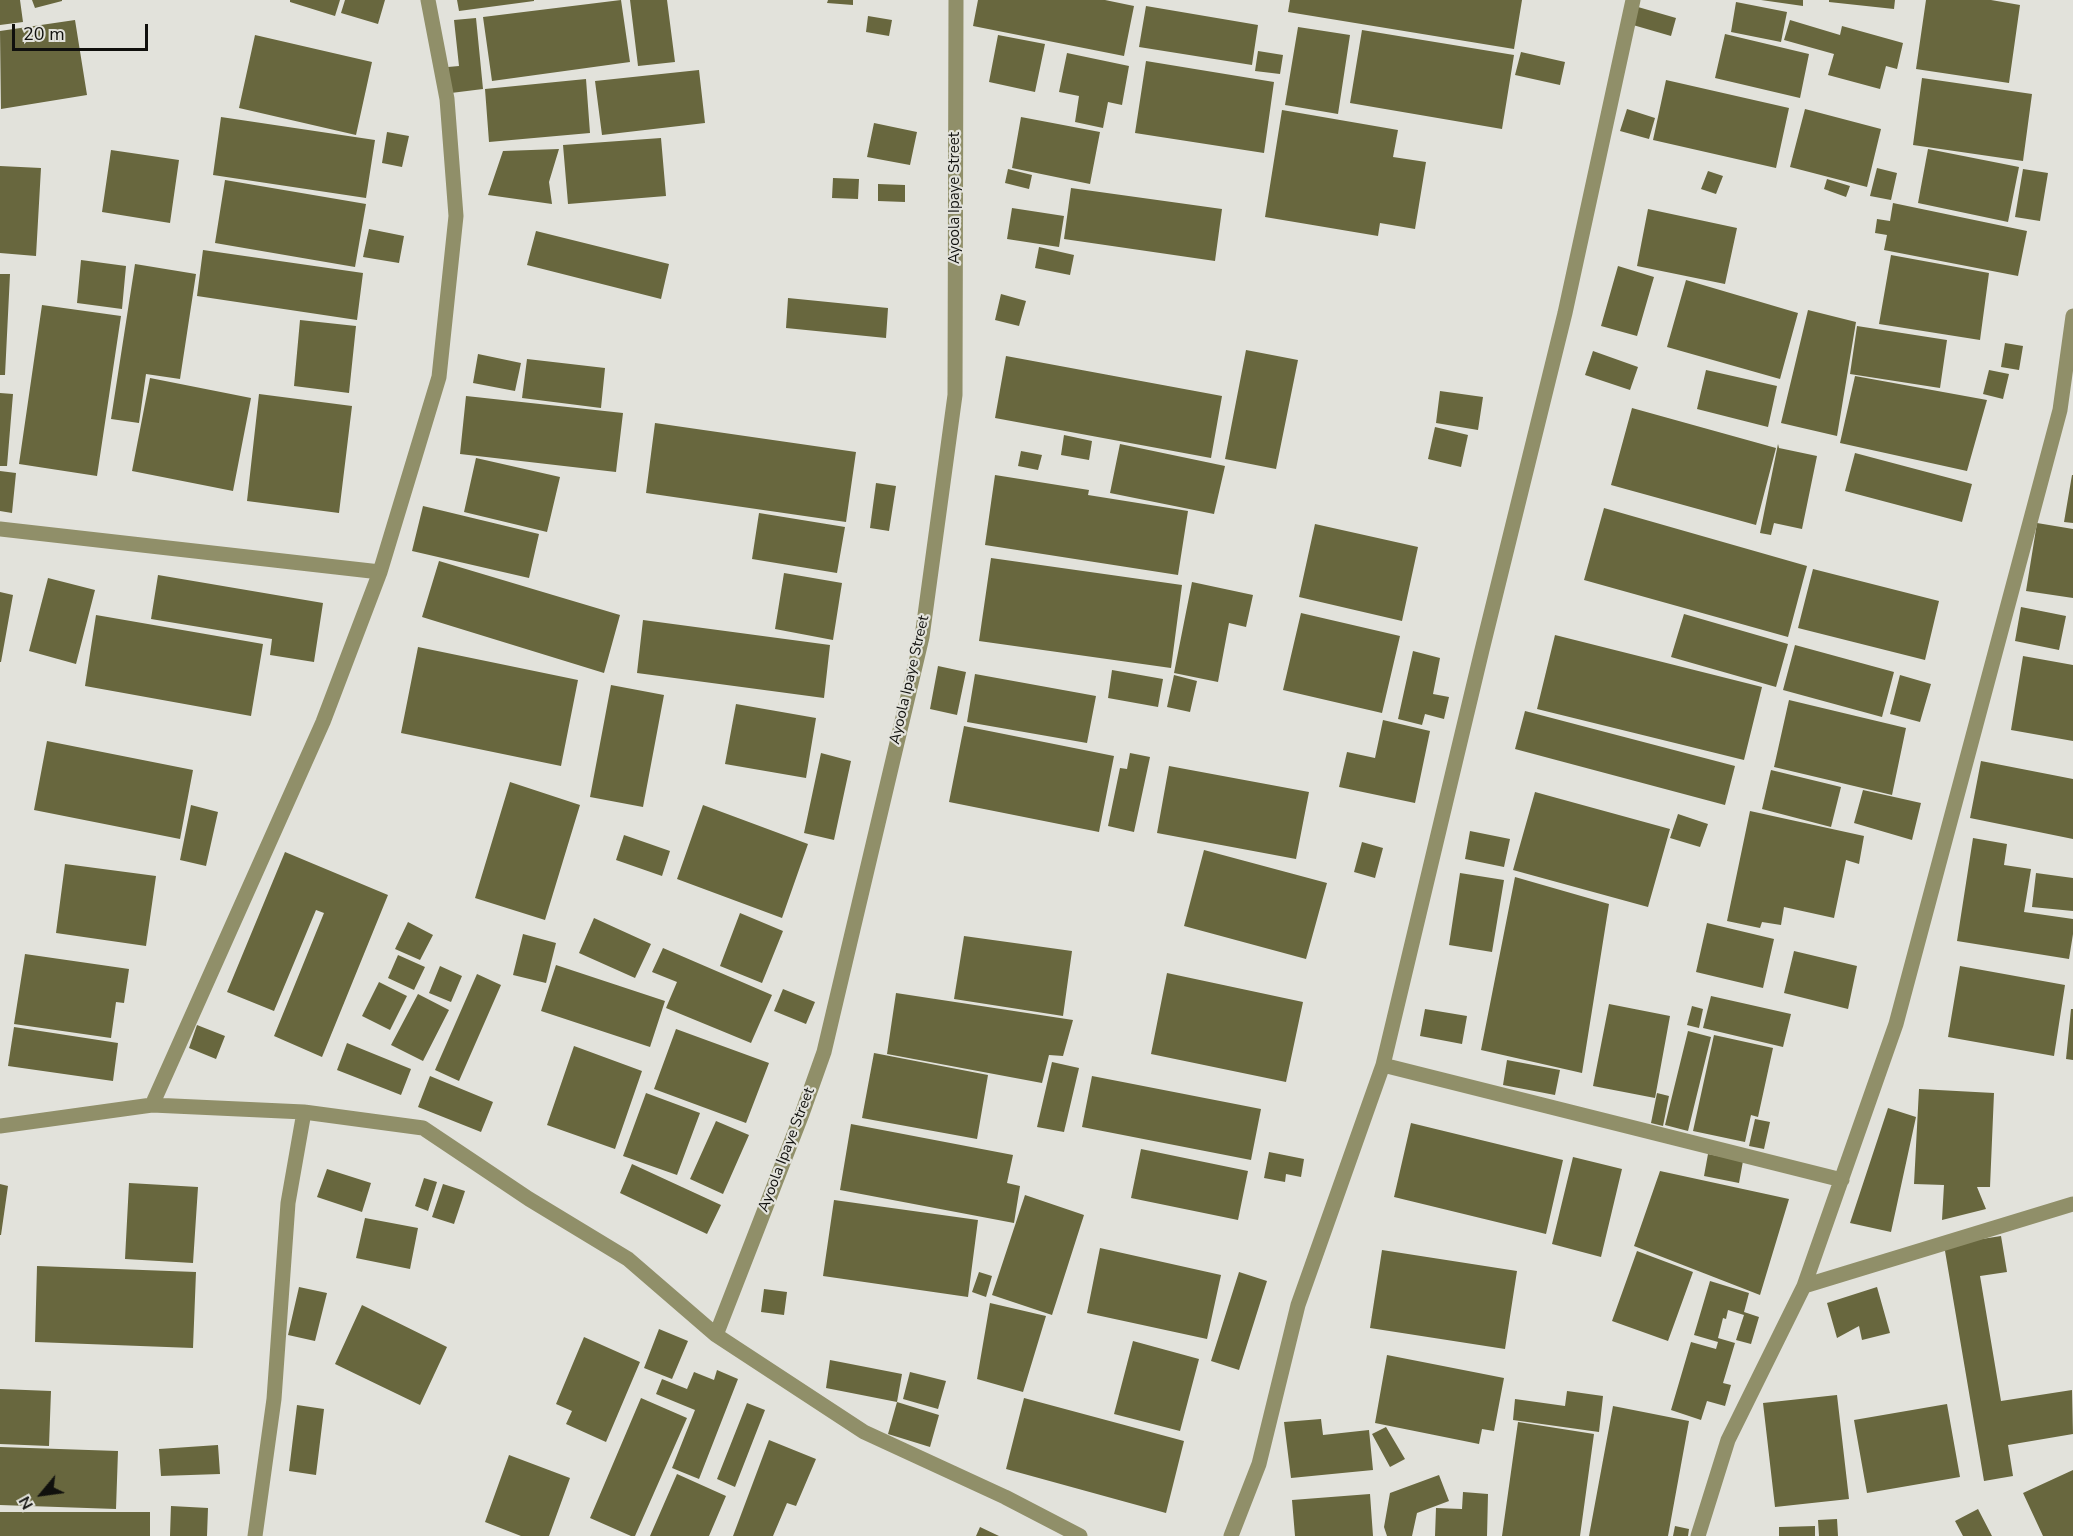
<!DOCTYPE html>
<html>
<head>
<meta charset="utf-8">
<style>
  body { margin:0 }
  #map { position:relative; width:2073px; height:1536px; overflow:hidden; background:#e2e2db; font-family:"Nunito Sans",sans-serif }
  canvas { display:block }
  .north { position:absolute; left:12px; top:1464px; width:60px; height:60px; -webkit-text-stroke:4px #e2e2db; paint-order:stroke; rotate:241deg; font-size:16px; font-weight:700; line-height:24px; text-align:center; color:#10100d }
  .north::after { content:''; display:block; margin:auto; width:21px; height:27px; background:#10100d; clip-path:polygon(50% 0,100% 100%,50% 72%,0 100%) }
  .scale { position:absolute; left:12px; top:24px; width:136px; height:27px; box-sizing:border-box; border:3px solid #10100d; border-top:0; padding-left:8px; font-size:18px; line-height:21px; white-space:nowrap; color:#10100d; -webkit-text-stroke:4px #e2e2db; paint-order:stroke }
</style>
</head>
<body>
<div id="map">
<canvas width="2073" height="1536"></canvas>
<div class="north">N</div>
<div class="scale">20 m</div>
</div>
<script>
const c = document.querySelector('canvas').getContext('2d');
c.lineJoin = 'round';
function fill(path, color) { c.fillStyle = color; c.fill(path, 'evenodd'); }
const poly = rows => new Path2D(rows.map(r => 'M' + r).join(''));
function stroke(path, color, width, dash) { c.strokeStyle = color; c.lineWidth = width; c.lineCap = dash ? 'butt' : 'round'; c.setLineDash(dash || []); c.stroke(path); }
function write(font, color, halo, rows, align = 'center') {
  c.font = font + ' "Nunito Sans",sans-serif'; c.lineWidth = 4.5; c.setLineDash([]); c.textBaseline = 'middle'; c.strokeStyle = halo; c.fillStyle = color; for (const [text, x, y, turn = 0] of rows) {
    c.save(); c.translate(x, y); c.rotate((+turn || 0) * Math.PI / 180); c.textAlign = isNaN(turn) ? turn : align; if (halo) c.strokeText(text, 0, 0); c.fillText(text, 0, 0); c.restore();
  }
}
fill(poly([
  [0,0,20,0,23,22,0,25],
  [32,0,62,0,62,1,35,8],
  [290,0,340,0,335,16,290,2],
  [345,0,385,0,378,24,341,13],
  [457,0,534,0,534,1,459,11],
  [621,0,630,62,492,81,483,17],
  [630,0,667,0,675,62,638,66],
  [828,0,853,0,853,5,827,3],
  [978,0,1105,0,1134,6,1124,56,973,26],
  [1290,0,1522,0,1514,49,1288,12],
  [1761,0,1803,0,1803,6],
  [1829,0,1895,0,1894,9,1829,2],
  [1926,0,1991,0,2020,5,2009,83,1916,69],
  [1736,2,1787,12,1781,42,1731,32],
  [1146,6,1258,25,1252,65,1139,47],
  [1638,7,1676,18,1671,36,1633,25],
  [868,16,892,20,889,36,866,32],
  [476,18,483,89,451,93,448,67,459,66,454,20],
  [75,20,87,95,1,109,0,31],
  [1790,20,1840,35,1842,26,1903,43,1897,69,1886,66,1880,89,1828,75,1834,54,1784,40],
  [1298,27,1350,35,1338,114,1285,105],
  [1362,30,1514,55,1502,129,1350,103],
  [1725,34,1809,54,1800,98,1715,78],
  [255,35,372,62,356,135,239,108],
  [998,35,1045,44,1035,92,989,82],
  [1258,51,1283,55,1280,74,1255,71],
  [1521,52,1565,62,1560,85,1515,75],
  [1067,53,1129,66,1122,105,1108,102,1103,128,1075,122,1079,96,1059,92],
  [1146,61,1274,82,1264,153,1135,133],
  [699,70,705,123,602,135,595,81],
  [1922,78,2032,94,2023,161,1913,145],
  [586,79,590,133,489,142,485,89],
  [1666,80,1789,108,1776,168,1653,140],
  [1627,109,1655,118,1649,139,1620,131],
  [1805,109,1881,129,1867,187,1790,167],
  [1282,110,1398,130,1393,157,1426,162,1415,229,1380,223,1378,236,1265,217],
  [221,117,375,140,366,198,213,175],
  [1021,117,1100,132,1090,184,1012,168],
  [874,123,917,132,910,165,867,157],
  [387,132,409,136,402,167,382,163],
  [661,138,666,196,568,204,563,145],
  [559,149,549,182,552,204,488,195,503,151],
  [1928,149,2019,167,2008,222,1918,203],
  [111,150,179,160,170,223,102,212],
  [0,166,41,168,36,256,0,253],
  [1877,168,1897,173,1891,200,1870,196],
  [1008,169,1032,175,1029,189,1005,183],
  [2023,169,2048,173,2040,221,2015,217],
  [1708,171,1723,176,1716,194,1701,189],
  [833,178,859,179,858,199,832,198],
  [1827,179,1850,186,1846,197,1824,189],
  [225,180,366,204,355,267,215,243],
  [878,184,905,185,905,202,878,201],
  [1071,188,1222,209,1215,261,1064,239],
  [1893,203,2027,231,2018,276,1884,250,1887,235,1875,233,1877,219,1890,221],
  [1012,208,1064,216,1059,247,1007,239],
  [1648,209,1737,228,1725,284,1637,266],
  [369,229,404,236,399,263,363,257],
  [536,231,669,264,661,299,527,265],
  [1039,247,1074,255,1070,275,1035,268],
  [203,250,363,273,357,320,197,296],
  [1891,255,1989,273,1980,340,1879,324],
  [81,260,126,266,122,309,77,303],
  [135,264,196,274,180,379,146,374,139,423,111,419],
  [1618,266,1654,277,1637,336,1601,326],
  [0,274,10,274,5,375,0,375],
  [1686,280,1798,313,1780,379,1667,347],
  [1001,294,1026,301,1019,326,995,320],
  [788,298,888,308,886,338,786,328],
  [42,305,121,316,97,476,19,464],
  [1808,310,1856,322,1837,436,1781,423],
  [300,320,356,326,349,393,294,386],
  [1857,326,1947,340,1940,388,1850,374],
  [2005,343,2023,346,2019,370,2001,367],
  [1246,350,1298,360,1276,469,1225,459],
  [1593,351,1638,367,1630,390,1585,375],
  [478,354,521,363,515,391,473,383],
  [1006,356,1222,396,1211,458,995,418],
  [527,359,605,368,601,408,522,398],
  [1706,370,1777,386,1768,427,1697,409],
  [1989,370,2009,374,2003,399,1983,394],
  [1855,376,1987,400,1967,471,1840,443],
  [150,378,251,398,233,491,132,471],
  [1440,391,1483,397,1478,430,1436,423],
  [0,393,13,394,7,466,0,466],
  [259,394,352,406,339,513,247,501],
  [466,396,623,413,616,472,460,454],
  [1632,408,1776,448,1756,525,1611,485],
  [655,423,856,452,846,522,646,493],
  [1435,427,1468,435,1461,467,1428,459],
  [1064,435,1092,441,1089,460,1061,455],
  [1120,444,1225,466,1214,514,1110,493],
  [1778,444,1779,448,1817,456,1802,529,1774,523,1771,535,1760,533],
  [1021,451,1042,455,1038,470,1018,466],
  [1855,453,1972,484,1962,522,1845,491],
  [476,458,560,477,547,532,464,512],
  [0,471,16,473,12,513,0,511],
  [995,475,1089,490,1088,495,1188,511,1178,575,985,545],
  [2072,475,2073,475,2073,523,2064,522],
  [876,483,896,486,889,531,870,528],
  [423,506,539,534,529,578,412,551],
  [1604,508,1807,566,1788,637,1584,580],
  [759,513,845,527,837,573,752,559],
  [2037,523,2073,529,2073,598,2026,591],
  [1315,524,1418,547,1402,621,1299,597],
  [991,558,1182,585,1171,668,979,641],
  [439,561,620,615,604,673,422,617],
  [1813,569,1939,601,1925,660,1798,628],
  [784,573,842,583,833,640,775,629],
  [158,575,323,603,314,662,270,655,272,639,151,619],
  [48,578,95,590,76,664,29,651],
  [1192,582,1253,595,1246,627,1229,623,1218,682,1174,673],
  [0,592,13,595,1,662,0,662],
  [2021,607,2066,616,2059,650,2015,641],
  [1301,613,1400,636,1382,713,1283,690],
  [1684,614,1788,644,1776,687,1671,657],
  [96,615,263,644,251,716,85,686],
  [643,620,830,645,824,698,637,673],
  [1555,635,1762,687,1744,760,1537,709],
  [1795,645,1894,672,1882,717,1783,690],
  [418,647,578,680,561,766,401,733],
  [1413,651,1440,658,1433,694,1449,697,1444,719,1425,714,1422,725,1398,719],
  [2023,656,2073,665,2073,741,2011,730],
  [938,666,966,672,957,715,930,709],
  [1112,670,1163,679,1158,707,1108,698],
  [975,674,1096,696,1087,743,967,722],
  [1174,675,1197,681,1190,712,1167,707],
  [1900,675,1931,684,1920,722,1890,714],
  [611,685,664,695,643,807,590,797],
  [1789,700,1906,728,1892,795,1774,767],
  [736,704,816,718,806,778,725,764],
  [1525,711,1735,766,1725,805,1515,749],
  [1383,720,1430,731,1415,803,1339,787,1347,752,1375,758],
  [964,726,1114,756,1099,832,949,802],
  [47,741,193,770,180,839,34,810],
  [821,753,851,761,834,840,804,833],
  [1130,753,1150,757,1134,832,1108,826,1120,768,1127,769],
  [1981,761,2073,779,2073,839,1970,818],
  [1169,766,1309,792,1296,859,1157,833],
  [1771,770,1841,787,1831,827,1762,809],
  [510,782,580,805,545,920,475,898],
  [1863,790,1921,803,1912,840,1854,823],
  [1535,792,1670,829,1648,907,1513,870],
  [191,805,218,812,206,866,180,860],
  [703,805,808,844,782,918,677,879],
  [1750,811,1864,836,1859,864,1846,860,1834,918,1784,907,1781,925,1762,922,1760,928,1727,921],
  [1678,814,1708,824,1700,847,1670,838],
  [1470,831,1510,839,1504,867,1465,859],
  [624,835,670,851,662,876,616,860],
  [1973,838,2007,844,2004,865,2031,869,2024,912,2073,919,2073,934,2069,959,1957,941],
  [1362,842,1383,848,1375,878,1354,872],
  [1204,850,1327,883,1306,959,1184,926],
  [285,852,388,895,322,1057,274,1036,324,913,316,910,274,1011,227,992],
  [65,864,156,876,146,946,56,933],
  [1460,873,1504,880,1492,952,1449,945],
  [2036,873,2073,878,2073,911,2032,907],
  [1515,877,1609,904,1582,1073,1481,1050],
  [740,913,783,931,762,983,720,966],
  [594,918,651,944,635,978,579,953],
  [408,922,433,935,420,960,395,949],
  [1707,923,1774,939,1763,988,1696,972],
  [523,934,556,943,546,983,513,975],
  [964,936,1072,951,1063,1016,954,999],
  [663,948,772,995,751,1043,666,1008,677,982,652,972],
  [1794,951,1857,966,1848,1009,1784,993],
  [25,954,129,969,124,1003,116,1002,111,1038,14,1024],
  [398,955,425,967,414,990,388,978],
  [556,965,665,1001,650,1047,541,1011],
  [440,966,462,976,451,1002,429,993],
  [1960,966,2065,985,2054,1056,1948,1037],
  [1167,973,1303,1002,1286,1082,1151,1054],
  [477,974,501,985,459,1081,435,1070],
  [379,982,407,996,390,1030,362,1016],
  [783,989,815,1002,806,1024,774,1011],
  [896,993,1073,1020,1063,1056,1049,1055,1042,1083,887,1054],
  [418,994,449,1010,423,1061,391,1045],
  [1711,996,1791,1014,1783,1047,1703,1028],
  [1609,1004,1670,1016,1655,1098,1593,1086],
  [1692,1006,1703,1009,1699,1028,1687,1025],
  [1425,1009,1467,1016,1462,1044,1420,1036],
  [2071,1009,2073,1009,2073,1060,2066,1059],
  [197,1025,225,1036,216,1059,189,1048],
  [14,1027,118,1043,113,1081,8,1066],
  [676,1029,769,1063,746,1123,654,1089],
  [1688,1031,1711,1037,1688,1131,1665,1125],
  [1714,1035,1773,1048,1758,1117,1751,1115,1745,1142,1693,1131],
  [347,1043,411,1069,401,1095,337,1070],
  [574,1046,642,1071,615,1149,547,1125],
  [874,1053,988,1075,977,1139,862,1118],
  [1507,1060,1560,1070,1555,1095,1503,1085],
  [1052,1062,1079,1068,1064,1132,1037,1127],
  [430,1076,493,1102,481,1132,418,1107],
  [1092,1076,1261,1109,1251,1160,1082,1127],
  [1919,1089,1994,1093,1990,1187,1977,1187,1986,1209,1942,1220,1944,1185,1914,1184],
  [646,1093,700,1113,677,1175,623,1156],
  [1657,1093,1669,1096,1663,1126,1651,1123],
  [1888,1108,1916,1117,1891,1232,1850,1223],
  [1755,1119,1770,1122,1764,1149,1749,1146],
  [716,1121,749,1135,723,1194,690,1179],
  [1411,1123,1563,1160,1546,1234,1394,1197],
  [851,1124,1013,1155,1007,1183,1020,1186,1014,1223,840,1190],
  [1141,1149,1248,1171,1238,1220,1131,1198],
  [1269,1152,1304,1159,1301,1177,1286,1174,1285,1182,1264,1178],
  [1708,1154,1743,1161,1739,1183,1704,1176],
  [1573,1157,1622,1169,1601,1257,1552,1244],
  [632,1164,721,1205,707,1234,620,1193],
  [327,1169,371,1183,362,1212,317,1197],
  [1660,1171,1789,1199,1760,1295,1634,1246],
  [424,1178,437,1182,428,1211,415,1206],
  [129,1183,198,1187,193,1263,125,1259],
  [0,1184,8,1186,1,1235,0,1235],
  [443,1184,465,1191,454,1224,432,1217],
  [1025,1195,1084,1215,1052,1315,992,1295],
  [834,1200,978,1220,968,1297,823,1276],
  [365,1218,418,1228,410,1269,356,1258],
  [2001,1236,2007,1272,1980,1276,2001,1401,2072,1390,2073,1434,2008,1445,2013,1476,1984,1481,1944,1245],
  [1100,1248,1221,1275,1207,1339,1087,1313],
  [1382,1250,1517,1271,1505,1349,1370,1328],
  [1637,1251,1693,1272,1668,1341,1612,1321],
  [37,1266,196,1272,193,1348,35,1342],
  [979,1272,992,1276,986,1297,972,1292],
  [1239,1272,1267,1281,1239,1370,1211,1361],
  [1710,1281,1749,1293,1744,1312,1759,1317,1751,1344,1736,1340,1744,1315,1728,1310,1726,1319,1723,1318,1718,1338,1735,1343,1723,1383,1731,1385,1725,1406,1707,1401,1701,1420,1671,1410,1691,1342,1716,1349,1718,1342,1694,1335],
  [299,1287,327,1293,315,1341,288,1335],
  [1877,1287,1890,1333,1862,1340,1859,1326,1837,1338,1827,1303],
  [764,1289,787,1292,784,1315,761,1312],
  [990,1303,1046,1316,1023,1392,977,1379],
  [362,1305,447,1347,420,1405,335,1364],
  [659,1329,688,1341,672,1379,644,1368],
  [584,1337,640,1362,606,1442,566,1424,572,1411,556,1404],
  [1133,1341,1199,1359,1180,1431,1114,1414],
  [1387,1355,1504,1378,1494,1431,1482,1429,1479,1444,1375,1423],
  [830,1360,902,1374,897,1402,826,1388],
  [717,1370,738,1379,699,1479,672,1468,695,1410,656,1394,662,1379,687,1389,694,1372,714,1380],
  [910,1372,946,1381,938,1409,903,1399],
  [0,1389,51,1391,49,1446,0,1444],
  [1567,1391,1603,1396,1599,1432,1513,1420,1515,1399,1565,1406],
  [1837,1395,1849,1499,1775,1507,1763,1403],
  [641,1398,687,1418,635,1536,631,1536,590,1518],
  [1024,1398,1184,1441,1166,1513,1006,1469],
  [897,1402,939,1415,930,1447,888,1434],
  [747,1403,765,1410,735,1487,717,1479],
  [1947,1404,1960,1477,1867,1493,1854,1420],
  [297,1405,324,1409,316,1475,289,1471],
  [1613,1406,1689,1421,1668,1536,1589,1536],
  [1321,1419,1323,1435,1369,1430,1373,1470,1291,1478,1284,1422],
  [1518,1422,1594,1434,1580,1536,1502,1536],
  [1386,1427,1405,1459,1390,1467,1372,1434],
  [769,1440,816,1459,796,1506,787,1503,773,1536,733,1536],
  [218,1445,220,1474,161,1476,159,1449],
  [0,1447,118,1451,116,1509,0,1505],
  [509,1455,570,1478,549,1536,521,1536,485,1522],
  [2073,1470,2073,1536,2043,1536,2023,1493],
  [677,1474,726,1496,709,1536,650,1536],
  [1439,1475,1449,1501,1417,1513,1412,1536,1387,1536,1384,1527,1390,1493],
  [1463,1492,1488,1494,1487,1536,1435,1536,1436,1508,1462,1509],
  [1370,1494,1373,1536,1295,1536,1292,1500],
  [171,1506,208,1508,207,1536,170,1536],
  [1978,1509,1992,1536,1963,1536,1955,1521],
  [0,1512,150,1512,150,1536,0,1536],
  [1837,1519,1838,1536,1819,1536,1818,1520],
  [1675,1526,1689,1529,1688,1536,1673,1536],
  [1815,1526,1815,1536,1779,1536,1779,1527],
  [980,1527,999,1536,976,1536]
]), '#68673e');
stroke(poly([
  [0,529,380,572],
  [1383,1065,1842,1180],
  [152,1105,323,722,380,572,439,377,456,216,447,99,428,0],
  [0,1126,152,1105,304,1112,423,1128,529,1199,628,1259,716,1335,864,1432,1005,1497,1080,1536],
  [1804,1286,2073,1204],
  [716,1335,802,1114,824,1052,922,637,955,395,956,0],
  [255,1536,274,1399,288,1203,304,1112],
  [1231,1536,1259,1464,1298,1305,1383,1065,1482,650,1565,313,1633,0],
  [1698,1536,1728,1440,1804,1286,1896,1024,2060,410,2073,316]
]), '#908f69', 15);
write('15px', '#10100d', '#e2e2db', [
  ["Ayoola Ipaye Street",955,198,-90],
  ["Ayoola Ipaye Street",910,680,-77],
  ["Ayoola Ipaye Street",787,1150,-69]
]);
</script>
</body>
</html>
